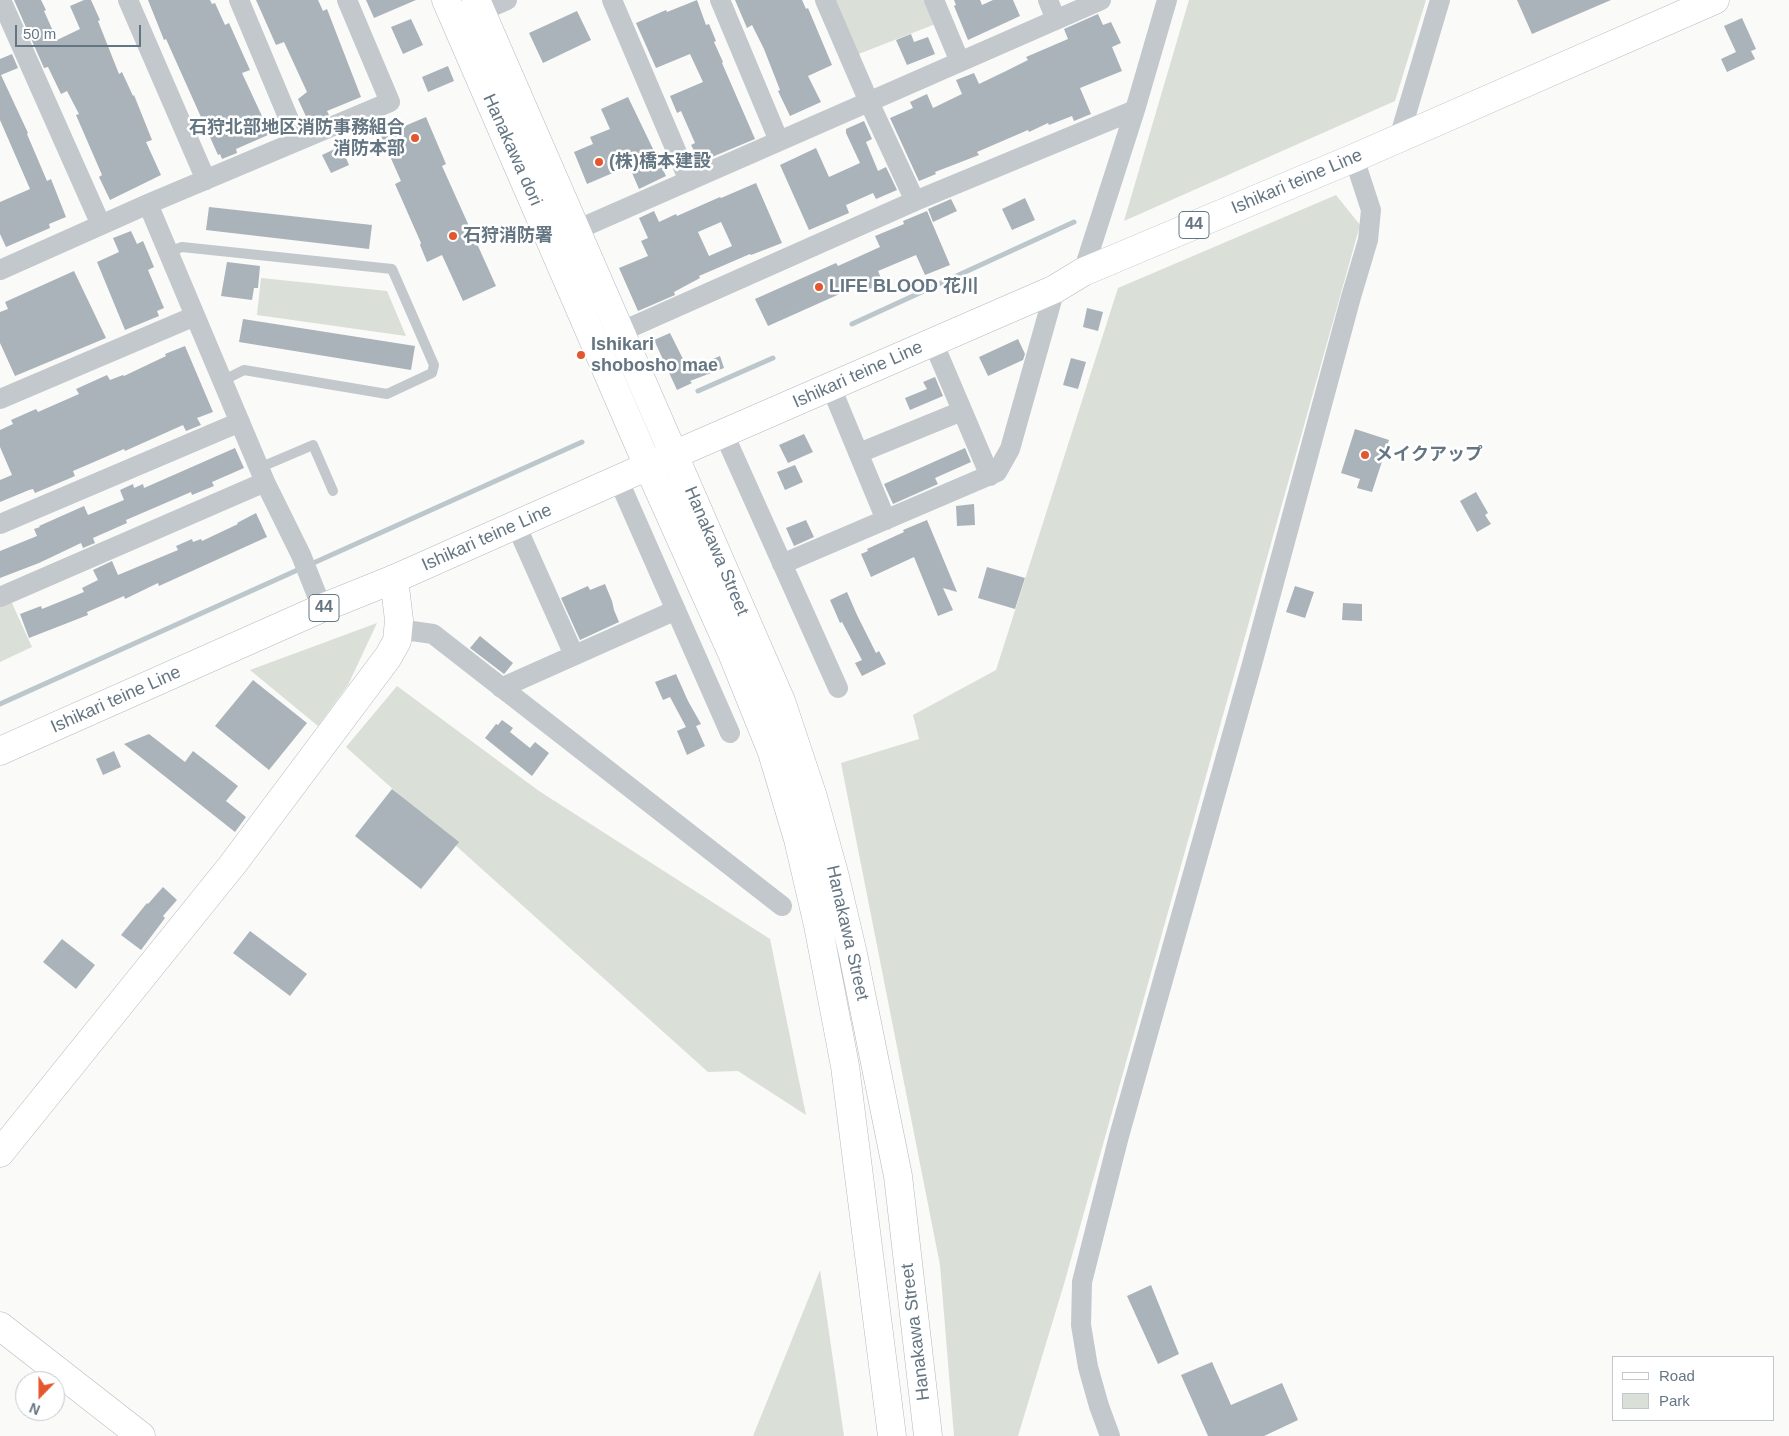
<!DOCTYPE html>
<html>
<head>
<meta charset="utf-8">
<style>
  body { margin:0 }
  #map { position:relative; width:1789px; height:1436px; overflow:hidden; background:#fafaf8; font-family:Helvetica,sans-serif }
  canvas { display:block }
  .legend { position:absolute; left:1612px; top:1356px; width:162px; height:65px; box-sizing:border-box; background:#fff; border:1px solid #c1c8cd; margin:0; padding:6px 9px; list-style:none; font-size:15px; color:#657683 }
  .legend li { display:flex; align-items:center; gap:10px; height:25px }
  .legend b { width:25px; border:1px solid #c1c8cd }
  .north { position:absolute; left:15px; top:1371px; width:50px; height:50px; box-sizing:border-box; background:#fff; border:1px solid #c1c8cd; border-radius:50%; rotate:202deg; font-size:14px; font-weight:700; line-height:20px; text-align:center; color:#657683 }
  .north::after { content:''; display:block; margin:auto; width:18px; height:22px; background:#e4572e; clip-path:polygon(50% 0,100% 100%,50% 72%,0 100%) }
  .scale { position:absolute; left:15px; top:25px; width:126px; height:22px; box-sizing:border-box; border:2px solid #657683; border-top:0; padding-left:6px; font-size:15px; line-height:18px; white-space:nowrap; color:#657683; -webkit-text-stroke:4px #fff; paint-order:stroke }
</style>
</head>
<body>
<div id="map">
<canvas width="1789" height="1436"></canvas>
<ul class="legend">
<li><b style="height:6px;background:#fff"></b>Road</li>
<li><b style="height:14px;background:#dadfd7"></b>Park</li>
</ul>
<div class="north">N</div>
<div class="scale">50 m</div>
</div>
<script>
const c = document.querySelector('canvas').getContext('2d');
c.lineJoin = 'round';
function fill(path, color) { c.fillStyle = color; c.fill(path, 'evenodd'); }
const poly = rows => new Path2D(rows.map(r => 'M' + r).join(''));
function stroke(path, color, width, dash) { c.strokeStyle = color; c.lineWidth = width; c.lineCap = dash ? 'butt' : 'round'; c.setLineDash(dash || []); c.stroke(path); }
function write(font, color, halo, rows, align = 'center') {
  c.font = font + ' Helvetica,"Noto Sans JP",sans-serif'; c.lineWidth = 5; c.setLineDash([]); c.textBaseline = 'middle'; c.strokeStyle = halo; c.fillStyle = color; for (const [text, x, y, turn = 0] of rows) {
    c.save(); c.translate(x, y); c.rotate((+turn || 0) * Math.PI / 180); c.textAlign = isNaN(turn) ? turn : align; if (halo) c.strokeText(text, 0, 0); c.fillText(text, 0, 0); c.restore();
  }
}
fill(poly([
  [826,0,929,0,938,23,856,55],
  [1189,0,1426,0,1395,101,1124,221],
  [1336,195,1360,225,1064,1284,1018,1436,954,1436,940,1265,841,763,919,739,913,715,996,670,1118,288],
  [261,278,387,291,406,336,257,315],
  [11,601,32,647,0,662,0,606],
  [377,623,348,685,318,726,250,670],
  [397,686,539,791,770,939,806,1115,738,1071,708,1072,346,747],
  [820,1270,844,1436,753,1436]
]), '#dadfd7');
stroke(poly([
  [852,324,1074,222],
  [698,391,773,358],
  [309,565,582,442],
  [0,704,302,568]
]), '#bbc7cb', 5);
fill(poly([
  [14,0,41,0,46,10,44,11,57,40,80,29,70,6,84,0,91,0,100,20,98,21,119,74,122,72,133,96,134,95,152,140,146,142,161,175,110,200,99,177,102,175,76,115,79,114,67,91,61,94,48,67,44,68],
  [148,0,210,0,212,4,215,3,225,25,229,23,250,70,242,73,261,114,268,135,236,149,237,153,222,159,220,154,218,155,166,39,164,40],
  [256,0,318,0,323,11,327,9,361,97,327,111,329,115,309,123,298,99,307,92,284,42,276,45],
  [366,0,416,0,374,18],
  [697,0,706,25,709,24,716,41,714,42,723,62,722,63,755,139,700,162,691,145,695,143,681,111,677,113,670,96,703,82,690,54,656,68,636,23,666,10,667,12],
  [735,0,802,0,806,9,808,8,832,65,808,76,821,102,790,116,778,91,780,90,764,49,752,25,747,28],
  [954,0,980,0,982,5,993,0,1013,0,1020,16,968,40,954,6,956,5],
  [1517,0,1611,0,1532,34],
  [577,11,591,40,543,63,529,33],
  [1098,14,1103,25,1111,22,1121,43,1112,47,1122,71,1080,88,1091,114,1074,121,1072,116,1049,125,1048,123,1029,132,1028,130,977,152,979,155,935,172,936,174,919,181,890,118,913,108,910,102,927,94,933,108,962,94,956,80,974,73,979,84,1006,71,1028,60,1026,57,1068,39,1064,29],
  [1742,18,1756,49,1751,51,1755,59,1727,72,1721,59,1736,52,1724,26],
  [411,19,423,45,403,54,391,27],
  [911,34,914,42,928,37,935,54,907,65,896,40],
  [12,54,18,68,1,75,28,133,27,134,47,181,51,179,66,217,49,224,50,228,6,247,0,234,0,202,30,189,0,120,0,59],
  [448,66,454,81,428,92,422,77],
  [628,97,666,176,639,189,629,166,587,184,574,152,593,144,590,137,610,129,601,109],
  [426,117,446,164,442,166,496,286,463,301,442,255,427,262,420,245,421,243,395,184,401,181,381,136],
  [864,121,872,139,866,142,878,171,886,167,897,190,876,199,873,193,846,205,849,213,809,230,780,165,816,148,829,177,860,163,846,133,846,129],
  [341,146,349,165,331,173,322,155],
  [756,183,782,243,751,255,750,254,699,276,700,278,674,292,675,295,638,311,619,268,648,256,641,241,648,238,639,218,654,211,659,222,676,214,677,216,720,197,721,198],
  [721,222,732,246,709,256,698,232],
  [1025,198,1035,220,1012,230,1002,209],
  [951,199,957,211,933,222,928,209],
  [209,207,372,225,369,249,206,230],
  [927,211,950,265,925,275,916,255,878,271,883,283,865,291,862,284,768,326,755,299,836,263,838,266,880,247,875,236,904,224,903,221],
  [131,231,137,244,143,241,154,267,148,270,164,308,157,311,159,316,125,330,97,262,119,252,113,238],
  [227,262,260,266,258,288,254,288,252,300,221,296],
  [74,271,106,338,15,376,0,343,0,312,8,309,5,302],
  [1087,308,1103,312,1098,331,1083,327],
  [243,319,415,346,411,370,239,342],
  [670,333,688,369,720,356,724,368,690,381,692,383,677,390,654,340],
  [1018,339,1025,354,1023,360,988,376,979,357],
  [185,346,213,412,197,418,201,425,186,431,183,425,125,451,124,449,73,471,75,476,54,485,35,493,33,489,29,490,0,502,0,480,12,475,0,447,0,430,13,424,11,420,36,409,38,412,79,394,76,389,107,375,110,380,123,375,124,376,166,356,165,354],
  [1071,358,1086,362,1078,389,1063,385],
  [935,377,943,396,910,410,905,398,927,389,923,382],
  [1355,429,1389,440,1372,492,1357,488,1360,479,1341,473],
  [804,434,813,452,788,463,779,445],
  [235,448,244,468,212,482,214,486,192,495,191,492,126,520,127,523,93,538,95,543,83,548,81,543,39,563,0,578,0,551,37,536,34,529,40,527,39,526,84,506,88,515,124,500,120,490,133,484,134,488,143,484,144,488],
  [965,448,971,462,935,478,938,484,893,504,884,484],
  [795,465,803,482,785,490,777,472],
  [1476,492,1488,513,1485,515,1491,524,1477,532,1460,501],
  [974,504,975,525,957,526,956,506],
  [256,513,267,537,159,586,158,583,125,599,124,596,87,612,88,615,29,638,20,614,41,606,42,609,84,592,82,588,98,580,93,570,112,561,118,575,178,550,176,546,192,539,193,542,201,539,202,541,238,524,237,523],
  [806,520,814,537,794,546,786,528],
  [927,520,957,592,943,588,953,610,938,616,914,557,871,577,861,554,868,551,867,549,904,532,903,530],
  [987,567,1025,578,1015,609,978,598],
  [605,584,612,601,614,610,619,622,580,640,561,598,588,586,590,590],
  [1295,586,1314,592,1305,618,1286,612],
  [847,592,857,615,876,653,879,651,886,664,862,676,855,663,862,660,842,622,840,623,830,600],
  [1343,603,1362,604,1362,621,1342,620],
  [480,636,513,663,505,673,504,674,470,648],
  [676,674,688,701,701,724,696,726,705,746,687,755,677,731,686,727,670,697,663,700,655,682],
  [253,680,307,723,269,770,215,726],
  [502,720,513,728,510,732,530,748,535,742,549,753,532,776,485,738,496,724,498,725],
  [149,734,185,762,193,751,238,786,226,801,246,817,235,832,124,744],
  [114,751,121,767,103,775,96,759],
  [392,789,459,842,421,889,355,836],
  [163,887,177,900,163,916,165,918,141,950,121,935,147,903,148,904],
  [250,931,307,974,290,996,233,953],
  [62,939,95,965,76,989,43,962],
  [1151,1285,1179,1354,1158,1364,1127,1296],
  [1212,1362,1231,1405,1282,1383,1298,1420,1264,1436,1208,1436,1181,1375]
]), '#aab3b9');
const secondary = poly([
  [446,0,648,466,732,653,772,752,798,839,818,925,845,1066,892,1436],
  [476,0,781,701,813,797,835,877,853,954,898,1176,928,1436],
  [0,1153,233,864,388,657,397,641,399,620,394,579],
  [0,1326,141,1436]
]);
const primary = poly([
  [0,751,322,608,394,579,648,466,1055,289,1083,272,1354,158,1715,0]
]);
stroke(secondary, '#b3babf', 29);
stroke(primary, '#b5babe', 29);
stroke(poly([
  [168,252,182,247,392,269,434,365,432,373,387,394,244,370,222,381],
  [259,468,313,445,333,491]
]), '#c3c8cc', 10);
stroke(poly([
  [1,0,101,225],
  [128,0,206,180],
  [239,0,298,141],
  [612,0,689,181],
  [720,0,779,141],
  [825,0,869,102,915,201],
  [934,0,960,62],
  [1048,0,1056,20],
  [468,17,507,0],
  [1399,138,1440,0],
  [148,204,265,482,301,555,322,608],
  [565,235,1101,0],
  [0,270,148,204,390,102,347,0],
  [1083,272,1135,110,1167,0],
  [609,337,915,201,1135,110],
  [933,342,990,476],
  [831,387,886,520],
  [0,399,195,316],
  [724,434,838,688],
  [859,453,962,411],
  [618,479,730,733],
  [0,524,240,422],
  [516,525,574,655],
  [782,564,997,472,1010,449,1055,289],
  [0,597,265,482],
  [398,629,433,634,782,906],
  [501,688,676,610],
  [1110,1436,1099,1406,1088,1367,1081,1325,1082,1282,1119,1136,1252,664,1351,297,1368,240,1371,210,1354,158]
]), '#c3c8cc', 20);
stroke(secondary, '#fff', 28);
stroke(primary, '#fff', 28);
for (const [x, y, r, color] of [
  [415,138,5,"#e4572e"],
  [599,162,5,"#e4572e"],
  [453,236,5,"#e4572e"],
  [819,287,5,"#e4572e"],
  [581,355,5,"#e4572e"],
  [1365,455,5,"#e4572e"]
]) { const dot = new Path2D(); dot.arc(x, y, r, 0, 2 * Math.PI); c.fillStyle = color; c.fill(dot); stroke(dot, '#fff', 2); }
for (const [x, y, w] of [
  [1194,225,30],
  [324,608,30]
]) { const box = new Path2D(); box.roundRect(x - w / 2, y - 13.5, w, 27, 4); c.fillStyle = '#fff'; c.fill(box); stroke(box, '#657683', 1); }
write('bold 16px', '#657683', null, [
  ["44",1194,225],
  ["44",324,608]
]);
write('bold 18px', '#657683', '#fff', [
  ["石狩北部地区消防事務組合",405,128,"right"],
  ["消防本部",405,149,"right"],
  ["(株)橋本建設",609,162],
  ["石狩消防署",463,236],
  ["LIFE BLOOD 花川",829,287],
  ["Ishikari",591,345],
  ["shobosho mae",591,366],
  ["メイクアップ",1375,455]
], 'left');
write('18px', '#657683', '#fff', [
  ["Hanakawa dori",512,150,66],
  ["Ishikari teine Line",1297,182,-23],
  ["Ishikari teine Line",858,375,-24],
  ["Ishikari teine Line",487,538,-24],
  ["Hanakawa Street",716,551,67],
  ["Ishikari teine Line",116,700,-24],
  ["Hanakawa Street",847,933,77],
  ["Hanakawa Street",916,1332,-97]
]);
</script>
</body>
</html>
